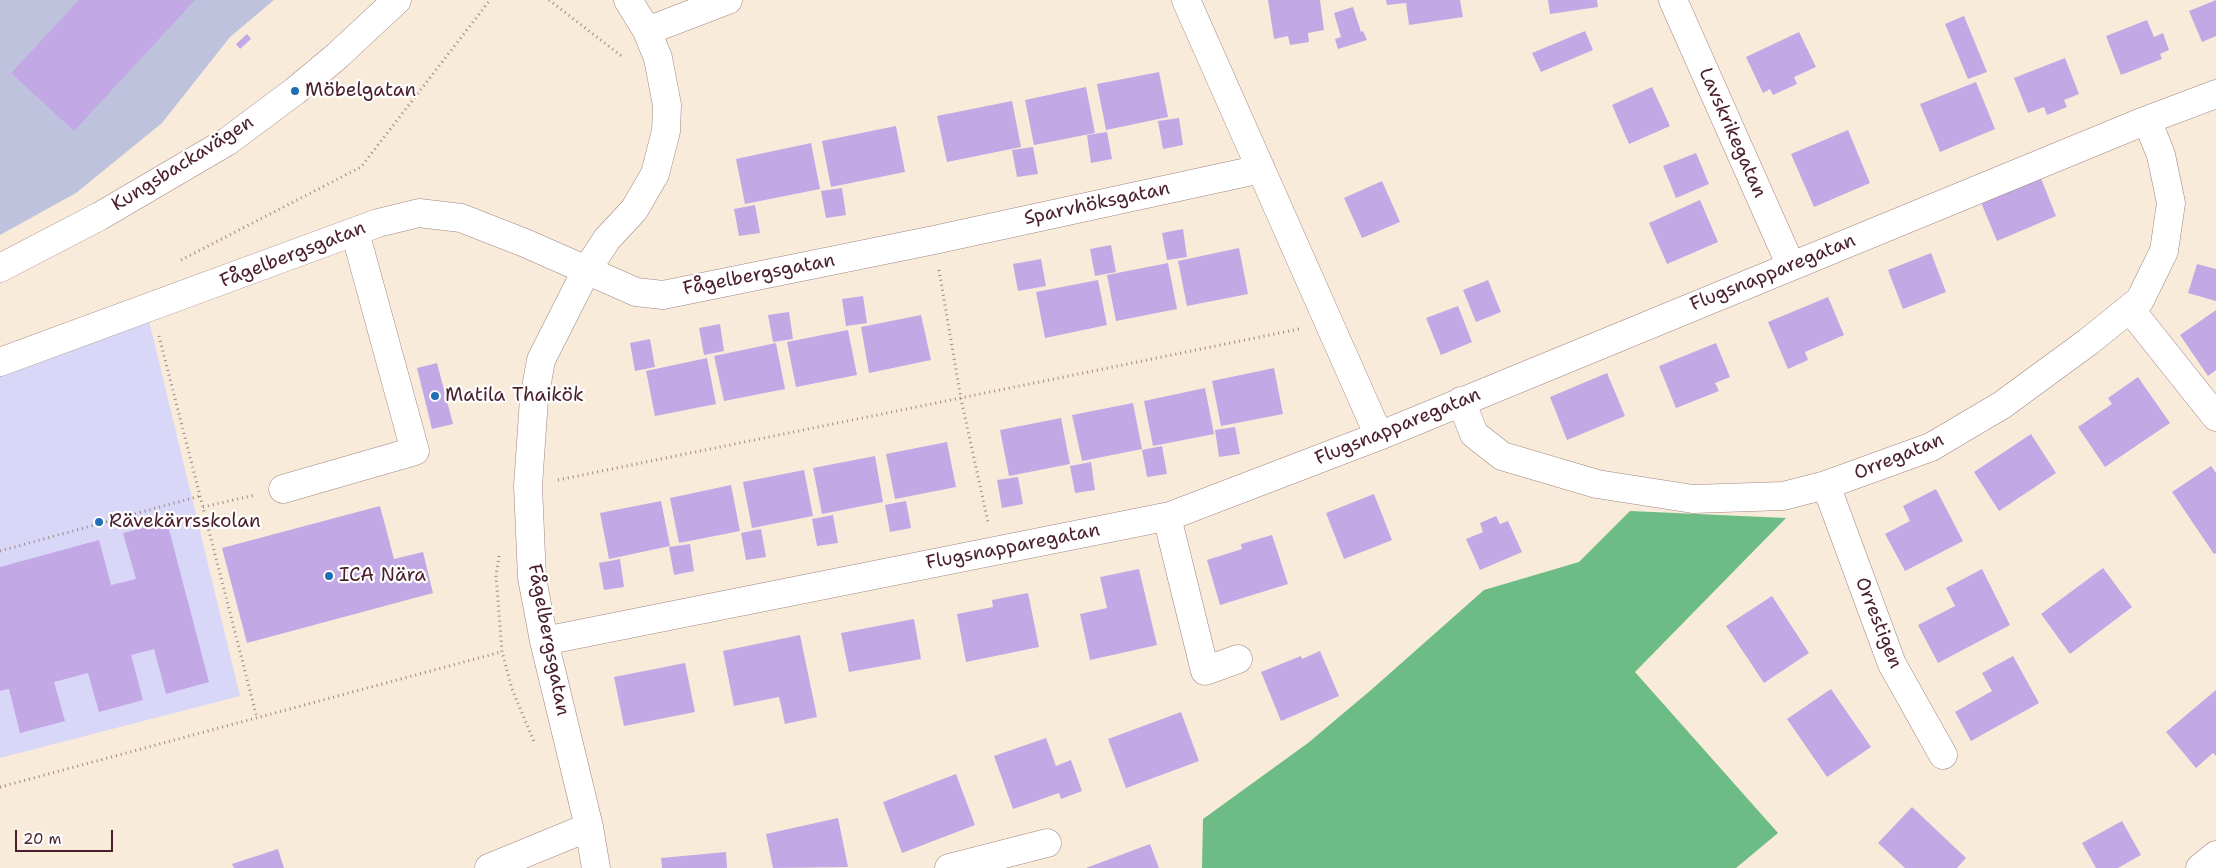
<!DOCTYPE html>
<html>
<head>
<meta charset="utf-8">
<style>
  body { margin:0 }
  #map { position:relative; width:2216px; height:868px; overflow:hidden; background:#f8ebda; font-family:"Shantell Sans",sans-serif }
  canvas { display:block }
  .scale { position:absolute; left:15px; top:830px; width:98px; height:22px; box-sizing:border-box; border:2px solid #4a1f2b; border-top:0; padding-left:6px; font-size:15px; line-height:18px; white-space:nowrap; color:#4a1f2b; -webkit-text-stroke:4px #fff; paint-order:stroke }
</style>
</head>
<body>
<div id="map">
<canvas width="2216" height="868"></canvas>
<div class="scale">20 m</div>
</div>
<script>
const c = document.querySelector('canvas').getContext('2d');
c.lineJoin = 'round';
function fill(path, color) { c.fillStyle = color; c.fill(path, 'evenodd'); }
const poly = rows => new Path2D(rows.map(r => 'M' + r).join(''));
function stroke(path, color, width, dash) { c.strokeStyle = color; c.lineWidth = width; c.lineCap = dash ? 'butt' : 'round'; c.setLineDash(dash || []); c.stroke(path); }
function write(font, color, halo, rows, align = 'center') {
  c.font = font + ' "Shantell Sans",sans-serif'; c.lineWidth = 4.5; c.setLineDash([]); c.textBaseline = 'middle'; c.strokeStyle = halo; c.fillStyle = color; for (const [text, x, y, turn = 0] of rows) {
    c.save(); c.translate(x, y); c.rotate((+turn || 0) * Math.PI / 180); c.textAlign = isNaN(turn) ? turn : align; if (halo) c.strokeText(text, 0, 0); c.fillText(text, 0, 0); c.restore();
  }
}
fill(poly([
  [144,300,240,696,0,758,0,349]
]), '#d8d7f8');
fill(poly([
  [0,0,274,0,230,37,162,123,76,193,0,235]
]), '#bfc2dd');
fill(poly([
  [1630,511,1786,518,1635,672,1778,833,1736,868,1202,868,1203,819,1308,743,1371,690,1484,590,1579,562]
]), '#6dbc86');
fill(poly([
  [79,0,195,0,74,131,11,73],
  [1268,0,1320,0,1324,30,1308,33,1309,42,1290,45,1288,36,1274,39],
  [1386,0,1460,0,1463,17,1409,25,1406,3,1387,5],
  [1548,0,1597,0,1598,7,1550,14],
  [2216,0,2216,36,2202,42,2189,11],
  [1353,7,1361,32,1363,31,1367,40,1338,49,1335,39,1341,37,1334,13],
  [1964,16,1987,72,1968,79,1945,24],
  [2147,20,2154,37,2163,33,2169,50,2160,54,2162,59,2121,75,2106,36],
  [1585,31,1593,50,1541,72,1532,53],
  [1799,32,1816,67,1794,77,1797,84,1773,95,1770,89,1763,93,1746,57],
  [247,34,251,39,240,49,236,44],
  [2065,58,2079,94,2064,100,2067,107,2047,115,2044,107,2028,113,2014,78],
  [1159,72,1168,117,1106,130,1097,84],
  [1976,82,1995,129,1940,152,1920,104],
  [1086,87,1095,133,1034,145,1025,100],
  [1652,87,1670,126,1629,144,1612,105],
  [1012,101,1021,147,947,162,937,116],
  [1179,118,1183,145,1163,149,1158,121],
  [896,126,905,172,831,187,822,141],
  [1848,130,1870,183,1814,207,1791,154],
  [1107,132,1112,159,1091,163,1087,135],
  [811,143,820,189,745,204,736,159],
  [1033,147,1038,174,1017,177,1012,150],
  [1696,153,1709,184,1676,198,1663,166],
  [2040,176,2056,216,1997,241,1980,200],
  [1382,181,1400,222,1362,238,1344,198],
  [842,188,846,215,826,218,821,191],
  [1700,200,1718,242,1667,264,1649,223],
  [755,205,760,233,739,236,734,209],
  [1183,229,1187,257,1167,260,1162,233],
  [1111,245,1116,272,1095,276,1090,249],
  [1239,248,1248,294,1187,306,1178,261],
  [1931,253,1946,292,1903,309,1888,270],
  [1041,259,1046,286,1018,291,1013,264],
  [1168,263,1177,309,1116,321,1107,275],
  [2197,264,2216,269,2216,301,2188,293],
  [1098,280,1107,325,1045,338,1036,292],
  [1488,280,1501,312,1476,322,1463,290],
  [863,296,867,323,846,326,842,299],
  [1828,297,1844,335,1805,352,1808,360,1788,369,1768,322],
  [1458,306,1472,342,1441,355,1426,318],
  [2216,310,2216,370,2208,376,2180,335],
  [789,312,793,339,773,342,768,315],
  [921,315,931,360,869,373,861,327],
  [720,324,724,351,704,355,699,328],
  [848,330,857,375,796,387,787,342],
  [650,339,655,367,635,371,630,343],
  [776,343,785,389,724,401,714,356],
  [1716,343,1730,377,1715,383,1719,391,1676,408,1659,366],
  [707,358,716,404,655,416,646,371],
  [437,363,453,424,432,429,417,368],
  [1274,368,1283,414,1221,426,1212,381],
  [1607,373,1625,416,1567,440,1550,397],
  [2138,377,2170,423,2105,467,2078,427,2112,404,2108,398],
  [1205,388,1214,434,1153,446,1144,401],
  [1133,403,1142,449,1082,461,1072,415],
  [1061,418,1070,464,1009,476,1000,430],
  [1235,427,1240,454,1219,457,1215,430],
  [2031,434,2056,473,1999,511,1974,472],
  [947,442,956,487,895,499,886,454],
  [1162,446,1167,474,1147,477,1142,450],
  [875,456,883,502,822,514,813,468],
  [1091,462,1095,490,1075,493,1070,466],
  [2211,466,2216,473,2216,553,2214,554,2172,492],
  [804,470,813,516,752,528,743,482],
  [1018,477,1023,504,1002,508,997,480],
  [731,485,740,531,679,543,670,498],
  [1936,489,1963,541,1905,571,1885,534,1910,521,1903,506],
  [1374,494,1392,540,1344,559,1326,513],
  [661,501,670,546,609,559,600,513],
  [906,501,911,528,890,532,885,505],
  [380,506,394,559,423,552,433,593,247,643,222,548],
  [833,515,838,543,817,546,812,519],
  [1496,516,1500,524,1508,521,1522,552,1480,570,1466,539,1483,532,1480,523],
  [167,522,209,682,166,694,154,649,131,655,143,700,99,712,88,673,54,682,65,721,20,733,9,689,0,691,0,567,99,540,111,585,136,579,123,533],
  [761,529,766,557,746,560,741,533],
  [1272,535,1288,584,1220,605,1207,560,1242,549,1241,544],
  [690,544,694,571,674,575,669,547],
  [620,559,624,587,604,590,599,563],
  [2103,568,2132,607,2070,654,2041,614],
  [1139,569,1157,645,1090,660,1080,614,1107,608,1100,577],
  [1982,569,2010,625,1938,663,1918,625,1955,606,1946,588],
  [1028,593,1039,647,966,662,957,614,993,607,992,600],
  [1772,596,1809,653,1764,683,1726,626],
  [914,619,921,659,849,672,841,633],
  [800,635,817,717,785,724,779,697,734,706,723,651],
  [1320,651,1339,696,1281,721,1261,672,1301,656,1302,659],
  [2013,656,2039,703,1971,741,1955,712,1992,691,1982,673],
  [685,663,695,712,624,726,614,677],
  [1831,689,1871,747,1827,777,1787,719],
  [2216,690,2216,756,2213,753,2196,768,2166,732],
  [1181,712,1199,761,1126,788,1108,739],
  [1046,738,1056,766,1071,760,1082,791,1061,799,1059,793,1013,809,994,756],
  [956,774,975,825,902,853,883,802],
  [1912,807,1966,858,1957,868,1905,868,1878,843],
  [838,818,848,867,773,868,766,834],
  [2122,821,2141,855,2118,868,2096,868,2082,843],
  [1150,844,1159,868,1086,868],
  [278,849,284,868,234,868,232,864],
  [726,852,727,868,662,868,661,858]
]), '#c3a8e6');
const minor = poly([
  [1186,0,1379,436],
  [1673,0,1791,266],
  [647,31,728,0],
  [0,268,100,216,228,141,295,91,337,56,397,0],
  [2130,309,2216,417],
  [0,362,378,223,419,213,461,218,525,243,636,292,663,295,934,240,1261,169],
  [1461,401,1474,434,1502,456,1597,484,1693,499,1783,496,1826,485,1931,447,2002,405,2088,342,2140,300,2164,251,2171,203,2161,155,2147,120],
  [1826,485,1892,664,1943,755],
  [283,489,415,451,355,232],
  [1167,517,1205,671,1238,659],
  [544,641,1170,516,1379,436,2147,120,2216,94],
  [489,868,589,827],
  [596,868,589,827,544,641,532,578,528,486,534,399,541,360,586,271,607,239,634,210,655,174,666,131,667,105,658,58,647,31,628,0],
  [949,868,1047,843],
  [2200,868,2216,855]
]);
stroke(minor, '#a18582', 29);
stroke(poly([
  [549,0,624,58],
  [181,260,361,167,490,0],
  [939,270,961,399,988,522],
  [159,336,257,718],
  [558,480,1299,329],
  [203,507,255,495],
  [0,551,200,496],
  [499,556,496,575,502,652,512,689,535,744],
  [0,787,501,652]
]), '#a18582', 3, [1, 4]);
stroke(minor, '#fff', 28);
for (const [x, y, r, color] of [
  [295,91,5,"#1f6fb2"],
  [435,396,5,"#1f6fb2"],
  [99,522,5,"#1f6fb2"],
  [329,576,5,"#1f6fb2"]
]) { const dot = new Path2D(); dot.arc(x, y, r, 0, 2 * Math.PI); c.fillStyle = color; c.fill(dot); stroke(dot, '#fff', 2); }
write('19px', '#4a1f2b', '#fff', [
  ["Möbelgatan",305,91],
  ["Matila Thaikök",445,396],
  ["Rävekärrsskolan",109,522],
  ["ICA Nära",339,576]
], 'left');
write('19px', '#4a1f2b', '#fff', [
  ["Lavskrikegatan",1732,133,66],
  ["Kungsbackavägen",183,164,-32],
  ["Sparvhöksgatan",1097,204,-12],
  ["Fågelbergsgatan",293,255,-21],
  ["Flugsnapparegatan",1773,273,-22],
  ["Fågelbergsgatan",759,275,-11],
  ["Flugsnapparegatan",1398,427,-22],
  ["Orregatan",1899,457,-22],
  ["Flugsnapparegatan",1013,547,-11],
  ["Orrestigen",1878,623,68],
  ["Fågelbergsgatan",548,640,79]
]);
</script>
</body>
</html>
